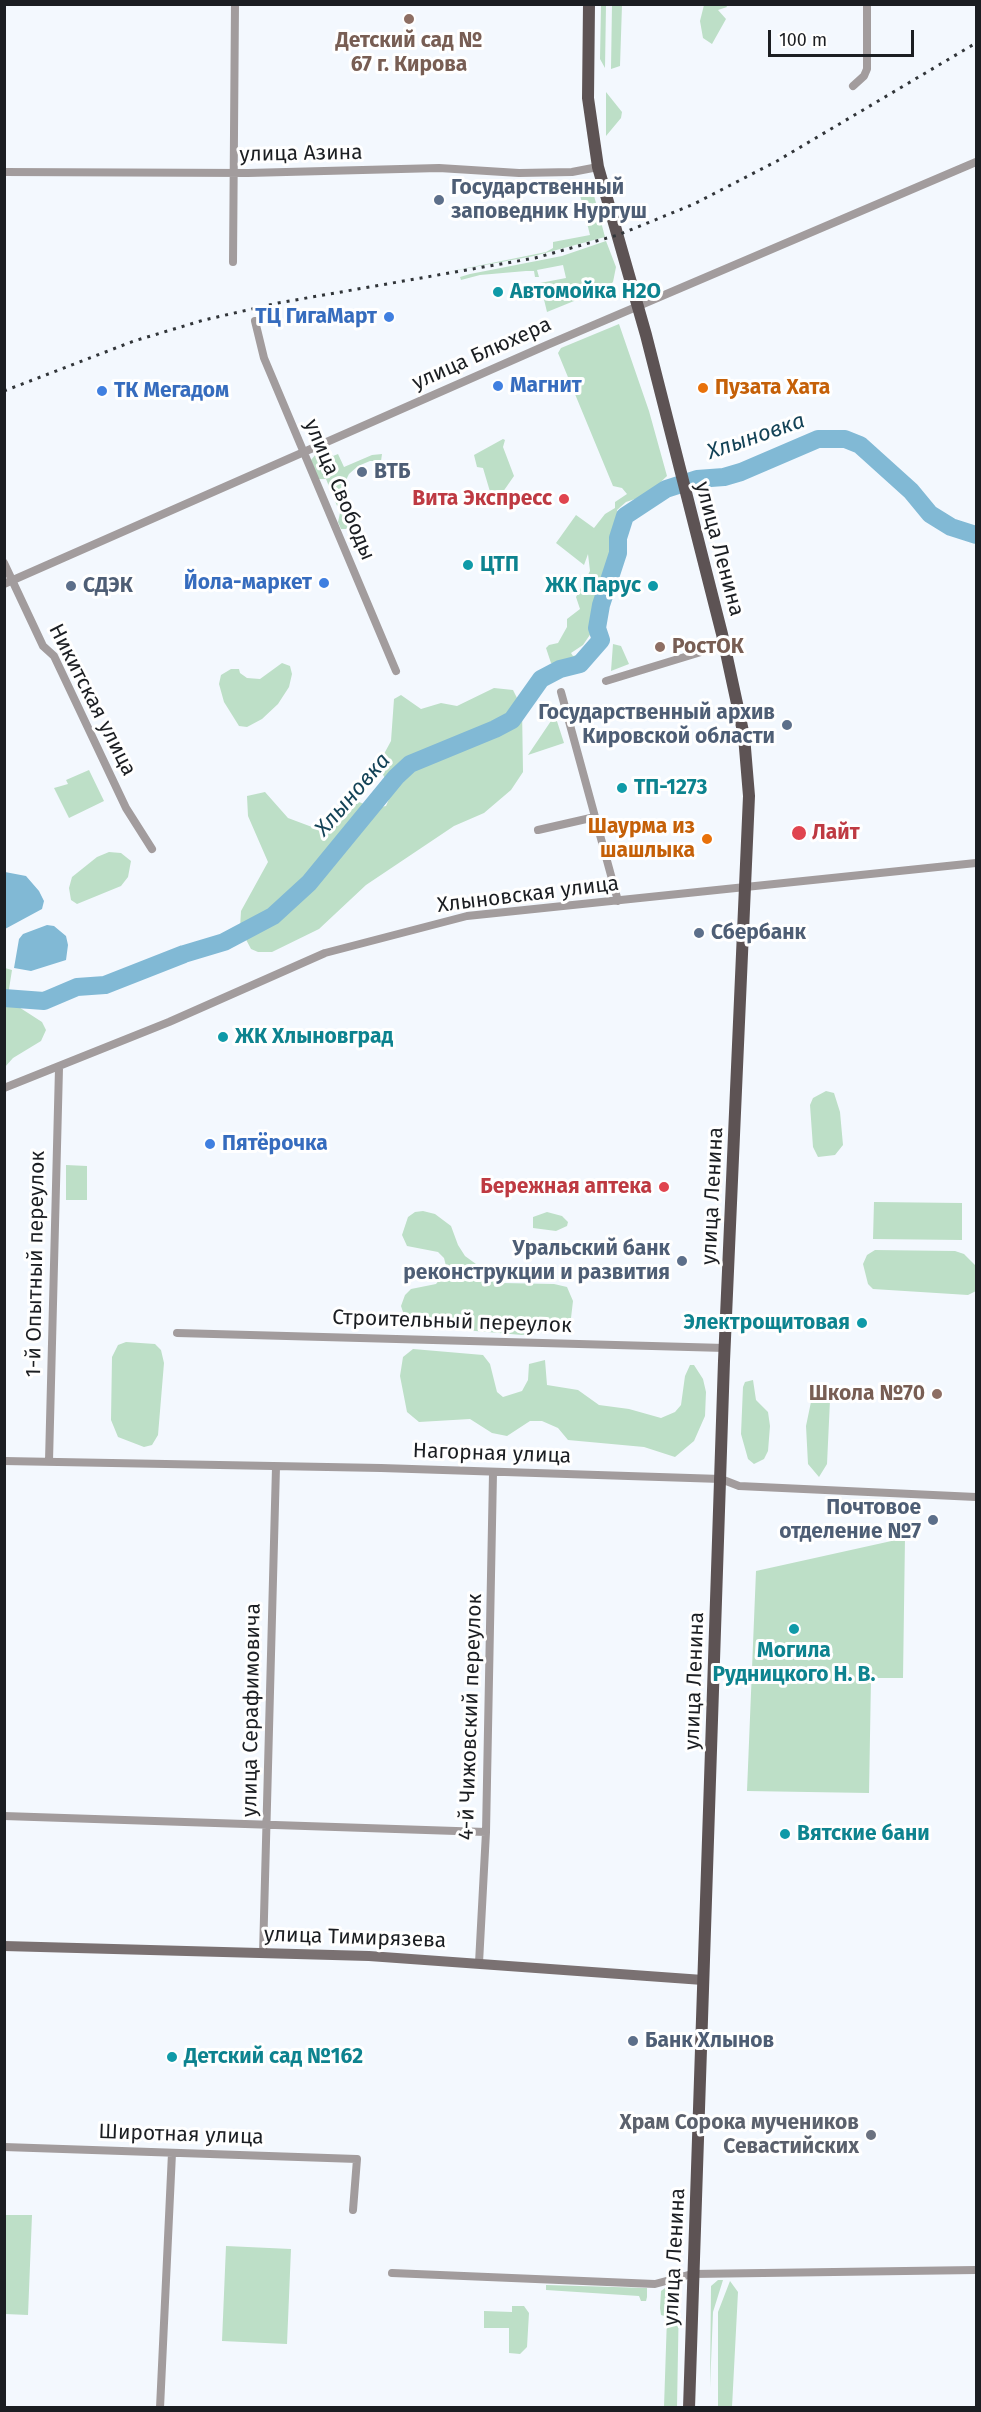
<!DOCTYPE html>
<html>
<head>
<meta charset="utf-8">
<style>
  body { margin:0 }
  #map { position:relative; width:981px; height:2412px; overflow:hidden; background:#f3f8fe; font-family:"Fira Sans",sans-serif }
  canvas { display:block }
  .frame { position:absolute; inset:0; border:6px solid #1b1e22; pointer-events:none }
  .scale { position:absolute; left:768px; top:30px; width:146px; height:27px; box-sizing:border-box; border:3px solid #1b1e22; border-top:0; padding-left:8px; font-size:18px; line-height:21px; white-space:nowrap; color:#1b1e22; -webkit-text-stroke:4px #fff; paint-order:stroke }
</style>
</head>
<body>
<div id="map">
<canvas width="981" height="2412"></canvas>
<div class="frame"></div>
<div class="scale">100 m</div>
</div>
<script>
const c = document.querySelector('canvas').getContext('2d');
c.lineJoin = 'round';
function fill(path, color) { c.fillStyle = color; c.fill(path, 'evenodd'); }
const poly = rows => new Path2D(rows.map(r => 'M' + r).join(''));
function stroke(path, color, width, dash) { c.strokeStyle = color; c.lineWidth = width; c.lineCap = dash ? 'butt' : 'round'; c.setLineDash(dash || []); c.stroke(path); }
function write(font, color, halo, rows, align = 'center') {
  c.font = font + ' "Fira Sans",sans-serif'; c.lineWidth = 6; c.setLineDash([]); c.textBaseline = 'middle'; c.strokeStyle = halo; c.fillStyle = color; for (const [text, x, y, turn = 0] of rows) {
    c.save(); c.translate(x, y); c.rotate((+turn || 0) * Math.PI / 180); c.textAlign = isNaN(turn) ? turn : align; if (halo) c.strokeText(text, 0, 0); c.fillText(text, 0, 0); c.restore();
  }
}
fill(poly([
  [601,5,606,5,605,68,600,59],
  [612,5,622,5,620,66,611,69],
  [704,5,726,5,727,7,718,10,726,19,712,44,703,38,700,21],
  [606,92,622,112,621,118,606,136],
  [583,182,592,188,605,237,534,256,447,272,546,252,553,248,553,242,590,235,577,183],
  [606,241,616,267,613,282,606,288,547,312,540,283,566,278,563,265,537,270,539,277,535,277,534,271,526,271,480,275,461,280,460,277,470,274,562,256],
  [619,324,649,411,667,476,647,495,626,502,617,510,617,524,613,533,614,556,606,570,607,582,597,606,598,623,583,645,571,653,573,656,581,654,584,659,582,666,575,670,551,663,546,648,549,645,558,643,567,627,567,619,580,609,576,597,590,571,588,554,584,565,556,543,576,515,594,528,605,514,615,508,615,502,627,494,622,488,613,486,558,353,561,348],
  [503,439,505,440,503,447,514,476,498,499,492,501,487,499,491,495,483,468,477,467,474,455],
  [328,448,333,456,338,454,344,467,372,455,382,454,381,461,370,461,358,466,349,474,344,484,344,507,357,525,346,529,341,529,338,522,340,513,326,479,318,479,311,460,316,454],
  [613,644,621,646,629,664,611,671],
  [282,663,290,666,292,674,289,687,278,704,262,719,247,727,239,726,224,702,219,684,221,675,231,669,239,669,240,673,247,678,260,679],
  [494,688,513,690,522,708,523,772,511,790,484,813,454,826,366,885,319,929,272,952,258,952,251,949,240,928,241,911,268,862,248,816,247,796,265,792,288,818,320,830,331,811,348,798,375,808,386,806,392,792,378,765,391,741,394,699,401,695,421,709,441,703,457,706],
  [555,715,564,743,528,755],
  [89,770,104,801,69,818,54,788,68,784,66,780],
  [109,852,121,853,131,861,128,877,121,886,77,904,71,900,69,888,72,877,97,857],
  [5,968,12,970,9,989,11,1002,42,1022,46,1030,41,1041,13,1058,5,1067],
  [826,1091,834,1093,840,1112,843,1145,835,1155,818,1157,813,1147,810,1105,813,1098],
  [66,1165,87,1166,87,1200,66,1200],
  [874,1202,962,1203,962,1240,873,1239],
  [423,1211,435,1214,451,1226,458,1245,465,1256,502,1283,554,1284,567,1287,573,1301,571,1318,565,1329,522,1335,418,1326,406,1321,401,1306,405,1295,411,1289,436,1284,444,1274,446,1266,444,1258,438,1252,407,1246,402,1235,408,1217,415,1212],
  [547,1212,562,1216,568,1222,567,1226,556,1231,533,1228,533,1217],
  [875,1250,955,1251,964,1254,976,1266,976,1291,968,1295,873,1289,868,1284,863,1264,867,1255],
  [126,1342,155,1344,161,1350,164,1363,158,1435,152,1445,144,1447,118,1437,111,1420,112,1357,118,1345],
  [413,1349,483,1355,490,1364,497,1392,503,1397,522,1391,528,1380,529,1364,545,1360,547,1385,578,1390,599,1405,629,1409,661,1418,675,1412,681,1405,685,1376,690,1365,694,1365,703,1379,706,1392,705,1416,694,1441,675,1457,644,1447,568,1440,558,1428,542,1421,530,1421,507,1436,492,1433,470,1419,419,1422,407,1412,400,1376,403,1357],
  [753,1380,756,1400,768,1412,770,1426,768,1451,764,1459,754,1464,748,1459,741,1434,743,1387,745,1382],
  [824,1390,830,1400,827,1464,819,1477,808,1464,806,1426,812,1397,816,1391],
  [905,1538,903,1678,871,1678,869,1793,747,1791,756,1571],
  [5,2215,32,2215,28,2315,5,2314],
  [226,2246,291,2249,287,2344,222,2341],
  [718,2280,723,2280,713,2312,710,2388,711,2286],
  [730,2281,738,2292,732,2407,718,2407,718,2312],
  [546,2285,647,2288,647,2297,646,2301,641,2301,639,2296,546,2290],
  [665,2288,674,2290,679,2296,677,2407,664,2407,667,2317,661,2315,660,2308,661,2291],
  [512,2306,524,2306,529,2313,527,2347,520,2354,509,2353,509,2328,484,2328,484,2311,512,2312]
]), '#bddfc7');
fill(poly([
  [5,872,26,876,39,891,44,901,42,909,5,929],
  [47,925,54,926,66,936,68,945,66,960,31,971,14,968,19,939,23,934]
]), '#81b9d5');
stroke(poly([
  [4,998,44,1001,77,987,105,985,184,954,224,942,273,916,309,883,396,777,410,764,495,729,512,720,541,679,560,669,580,664,601,640,597,628,601,605,618,553,618,538,625,516,666,489,697,479,724,477,741,472,818,439,845,439,860,445,911,491,930,514,951,527,976,535]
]), '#81b9d5', 18);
stroke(poly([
  [853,86,864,76,867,69,867,4],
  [4,172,248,173,439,168,519,173,572,172,598,167],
  [233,262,235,4],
  [255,321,264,358,396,671],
  [4,563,43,646,54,656,126,808,152,849],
  [4,584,547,345,976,162],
  [606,681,724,645],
  [561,692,618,901],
  [538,830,595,817],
  [4,1088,169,1022,325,953,467,916,976,863],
  [177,1333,725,1348],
  [4,1461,381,1468,721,1479,739,1486,976,1497],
  [49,1461,59,1068],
  [4,1816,486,1832],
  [263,1954,276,1467],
  [479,1963,486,1832,493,1473],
  [4,2147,357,2159,353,2210],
  [392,2273,655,2284,692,2274,976,2270],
  [160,2408,172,2153]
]), '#a29c9d', 8);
stroke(poly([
  [4,1946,369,1956,703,1980]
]), '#7a7172', 10);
stroke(poly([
  [589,4,588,98,598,167,646,335,722,634,744,736,749,796,724,1361,689,2408]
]), '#5d5354', 12);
stroke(poly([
  [4,391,134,341,204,320,278,303,535,258,618,235,694,204,777,161,976,43]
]), '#313539', 3, [3, 6]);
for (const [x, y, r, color] of [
  [409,19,6,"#8d6e63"],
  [439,200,6,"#5c6f8a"],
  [498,292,6,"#0f9aa8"],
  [389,317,6,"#3f7fe0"],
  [498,386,6,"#3f7fe0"],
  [703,388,6,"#e8710a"],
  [102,391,6,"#3f7fe0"],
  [362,472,6,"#5c6f8a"],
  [564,499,6,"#e0444e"],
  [468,565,6,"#0f9aa8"],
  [324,583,6,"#3f7fe0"],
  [71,586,6,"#5c6f8a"],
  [653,586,6,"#0f9aa8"],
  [660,647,6,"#8d6e63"],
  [787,725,6,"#5c6f8a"],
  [622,788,6,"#0f9aa8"],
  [799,833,8,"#e0444e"],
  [707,839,6,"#e8710a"],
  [699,933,6,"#5c6f8a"],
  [223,1037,6,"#0f9aa8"],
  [210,1144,6,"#3f7fe0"],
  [664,1187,6,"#e0444e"],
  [682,1261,6,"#5c6f8a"],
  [862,1323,6,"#0f9aa8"],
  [937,1394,6,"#8d6e63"],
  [933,1520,6,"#5c6f8a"],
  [794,1629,6,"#0f9aa8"],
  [785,1834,6,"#0f9aa8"],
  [633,2041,6,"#5c6f8a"],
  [172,2057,6,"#0f9aa8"],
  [871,2135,6,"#6b7280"]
]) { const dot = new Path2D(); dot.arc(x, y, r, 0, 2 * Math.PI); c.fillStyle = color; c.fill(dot); stroke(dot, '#fff', 2); }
write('bold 21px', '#785e54', '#fff', [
  ["Детский сад №",409,41],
  ["67 г. Кирова",409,65],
  ["РостОК",672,647,"left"],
  ["Школа №70",925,1394,"right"]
]);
write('21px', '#1b1e22', '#fff', [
  ["улица Азина",301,154,-1],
  ["улица Блюхера",482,354,-24],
  ["улица Свободы",339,490,67],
  ["улица Ленина",719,549,75],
  ["Никитская улица",92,700,63],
  ["Хлыновская улица",528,895,-7],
  ["улица Ленина",713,1196,-87],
  ["1-й Опытный переулок",36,1264,-89],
  ["Строительный переулок",452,1322,2],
  ["Нагорная улица",492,1454,2],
  ["улица Ленина",695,1681,-88],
  ["улица Серафимовича",252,1710,-89],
  ["4-й Чижовский переулок",471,1717,-88],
  ["улица Тимирязева",355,1938,2],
  ["Широтная улица",181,2135,2],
  ["улица Ленина",675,2257,-87]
]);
write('bold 21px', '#4e5e75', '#fff', [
  ["Государственный",451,188],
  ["заповедник Нургуш",451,212],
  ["ВТБ",374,472],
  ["СДЭК",83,586],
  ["Государственный архив",775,713,"right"],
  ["Кировской области",775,737,"right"],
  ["Сбербанк",711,933],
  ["Уральский банк",670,1249,"right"],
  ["реконструкции и развития",670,1273,"right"],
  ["Почтовое",921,1508,"right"],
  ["отделение №7",921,1532,"right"],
  ["Банк Хлынов",645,2041]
], 'left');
write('bold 21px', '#0d838f', '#fff', [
  ["Автомойка H2O",510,292],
  ["ЦТП",480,565],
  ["ЖК Парус",641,586,"right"],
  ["ТП-1273",634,788],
  ["ЖК Хлыновград",235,1037],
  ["Электрощитовая",850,1323,"right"],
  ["Могила",794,1651,"center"],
  ["Рудницкого Н. В.",794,1675,"center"],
  ["Вятские бани",797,1834],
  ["Детский сад №162",184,2057]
], 'left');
write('bold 21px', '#366cbe', '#fff', [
  ["ТЦ ГигаМарт",377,317,"right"],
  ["Магнит",510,386],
  ["ТК Мегадом",114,391],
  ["Йола-маркет",312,583,"right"],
  ["Пятёрочка",222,1144]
], 'left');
write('bold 21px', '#c56008', '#fff', [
  ["Пузата Хата",715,388],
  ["Шаурма из",695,827,"right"],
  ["шашлыка",695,851,"right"]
], 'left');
write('bold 21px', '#be3a42', '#fff', [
  ["Вита Экспресс",552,499],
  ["Лайт",812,833,"left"],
  ["Бережная аптека",652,1187]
], 'right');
write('bold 21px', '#5b616d', '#fff', [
  ["Храм Сорока мучеников",859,2123],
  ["Севастийских",859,2147]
], 'right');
write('italic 22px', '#144357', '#fff', [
  ["Хлыновка",756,437,-19],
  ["Хлыновка",353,795,-49]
]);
</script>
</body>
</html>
